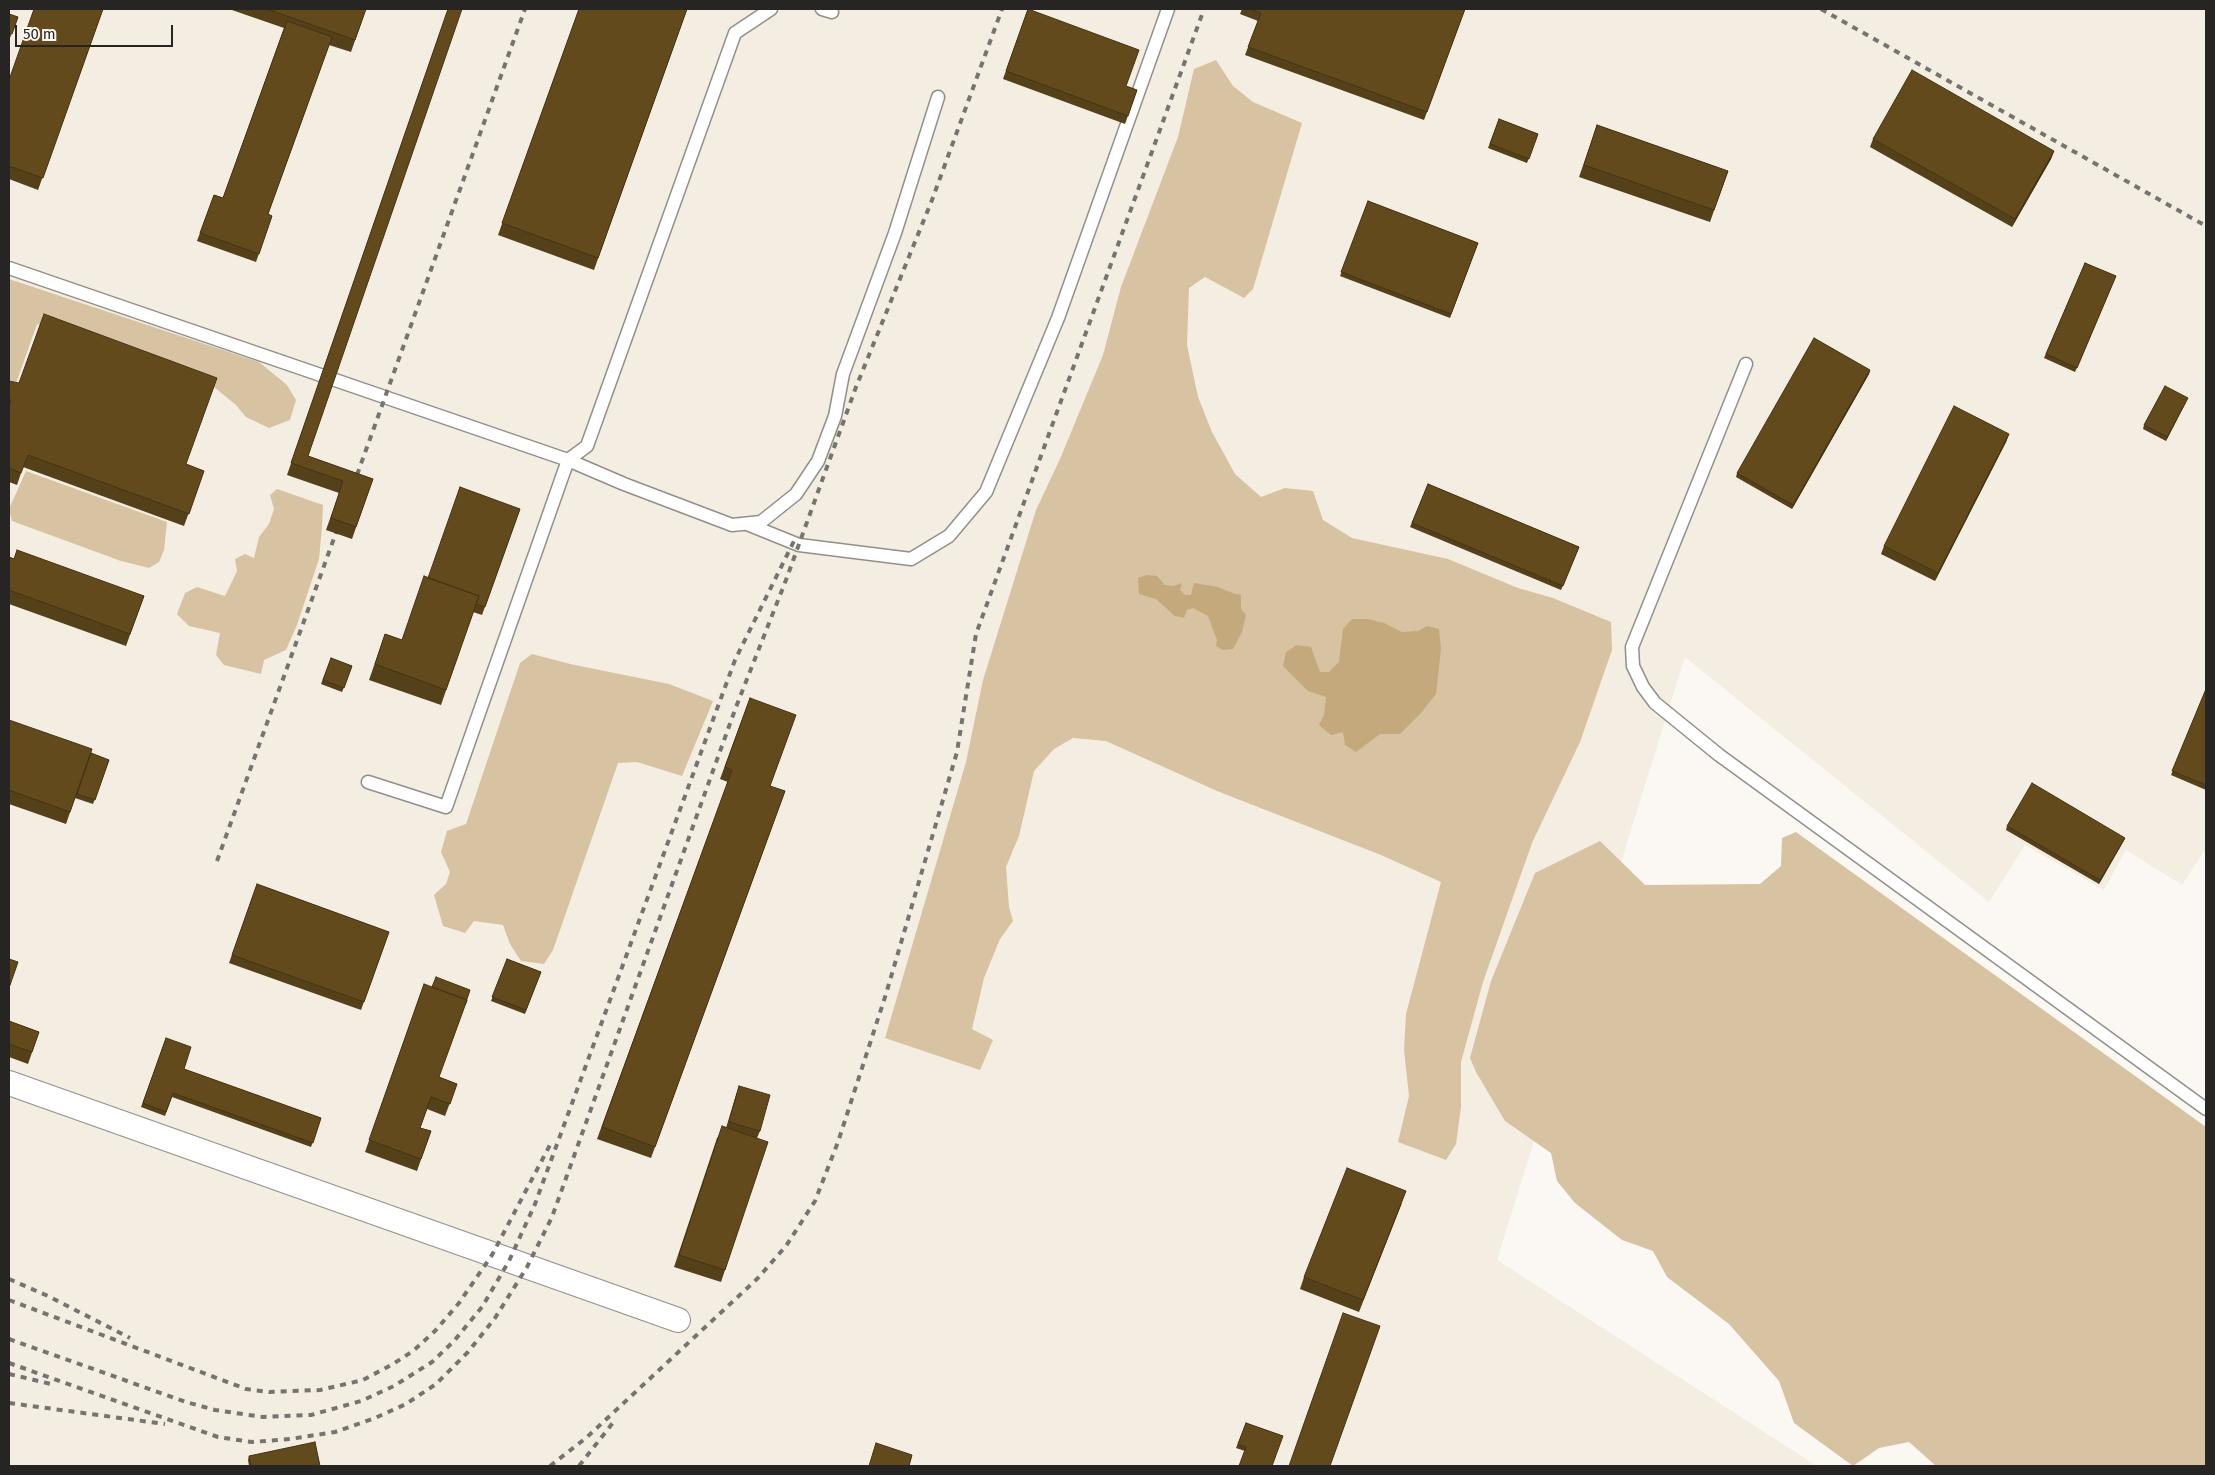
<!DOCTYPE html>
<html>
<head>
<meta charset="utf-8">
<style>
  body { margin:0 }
  #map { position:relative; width:2215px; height:1475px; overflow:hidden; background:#fbf8f4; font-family:"Fira Sans",sans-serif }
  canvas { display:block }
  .frame { position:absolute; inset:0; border:10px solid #262523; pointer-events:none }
  .scale { position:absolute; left:15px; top:25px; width:158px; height:22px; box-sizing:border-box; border:2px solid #262523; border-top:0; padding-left:6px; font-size:15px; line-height:18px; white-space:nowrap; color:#262523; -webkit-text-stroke:4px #fbf8f4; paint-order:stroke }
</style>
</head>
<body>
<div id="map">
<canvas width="2215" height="1475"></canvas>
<div class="frame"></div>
<div class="scale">50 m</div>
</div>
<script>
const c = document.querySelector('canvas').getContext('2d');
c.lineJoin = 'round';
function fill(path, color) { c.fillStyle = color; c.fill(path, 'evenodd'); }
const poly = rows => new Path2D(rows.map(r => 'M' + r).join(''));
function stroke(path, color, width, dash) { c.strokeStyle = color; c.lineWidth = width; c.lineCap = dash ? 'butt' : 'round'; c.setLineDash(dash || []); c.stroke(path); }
fill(poly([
  [9,9,2206,9,2206,848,2182,885,2126,850,2104,890,2025,845,1989,902,1685,657,1497,1260,1817,1466,9,1466]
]), '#f4ede1');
fill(poly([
  [1216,60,1233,86,1253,102,1302,123,1253,289,1244,298,1205,277,1189,288,1187,345,1198,397,1212,432,1235,474,1261,497,1285,488,1313,491,1323,520,1352,538,1448,559,1518,588,1553,598,1611,622,1612,650,1580,742,1532,843,1483,982,1461,1062,1461,1107,1456,1144,1446,1160,1398,1142,1409,1096,1404,1050,1406,1014,1441,882,1381,855,1217,791,1106,741,1073,738,1054,749,1034,771,1019,836,1006,867,1009,907,1013,921,1000,939,984,978,972,1029,993,1040,980,1070,885,1038,966,762,983,680,1036,510,1060,459,1103,355,1121,287,1178,137,1194,69],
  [9,279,259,362,287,385,296,400,290,420,269,428,246,417,236,405,214,387,37,324,13,392,9,392],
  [26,471,167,522,164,550,159,562,149,568,121,561,12,521,9,509],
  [277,489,323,505,322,527,319,559,297,625,286,650,264,660,261,674,224,665,216,655,220,633,189,626,177,614,185,593,197,587,225,596,237,571,235,559,245,554,254,558,259,537,269,524,274,509,270,495],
  [532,654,570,664,669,684,713,701,682,776,637,762,618,763,553,950,544,964,521,961,510,944,503,925,474,921,465,933,443,926,434,895,446,884,450,872,441,852,447,831,466,824,520,663],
  [1796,832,2206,1127,2206,1466,1936,1466,1909,1442,1879,1448,1853,1466,1794,1423,1779,1381,1729,1324,1667,1277,1653,1251,1622,1240,1575,1203,1557,1181,1551,1153,1505,1121,1476,1072,1470,1058,1491,981,1535,873,1600,841,1645,885,1760,884,1781,866,1782,838]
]), '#d7c3a1');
fill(poly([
  [1147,575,1157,576,1165,585,1174,586,1182,583,1180,590,1185,595,1191,595,1194,583,1218,587,1235,594,1241,595,1241,609,1246,615,1242,632,1233,649,1223,650,1216,646,1217,640,1208,616,1193,608,1187,610,1184,618,1175,616,1156,599,1139,594,1138,578],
  [1352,619,1368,619,1384,623,1402,632,1418,631,1427,626,1439,629,1441,649,1436,694,1421,713,1400,734,1380,734,1356,752,1345,745,1343,732,1331,735,1319,725,1324,715,1326,697,1308,691,1283,666,1286,652,1297,645,1311,647,1320,672,1329,672,1339,662,1343,629]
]), '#c4a97c');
const service = poly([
  [771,9,735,33,587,446,568,460,624,484,732,525,761,522,796,494,818,461,835,416,843,374,895,233,938,97],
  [822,9,832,12],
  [9,268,568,460,446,807,368,782],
  [1746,364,1632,647,1633,666,1643,687,1655,703,1719,755,2206,1109],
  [747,524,799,545,911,559,949,536,986,492,1058,318,1168,9]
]);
const minor = poly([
  [9,1083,678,1320]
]);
stroke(service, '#928f8b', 15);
stroke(minor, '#928f8b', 26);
stroke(service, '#fff', 12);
stroke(minor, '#fff', 24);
stroke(poly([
  [1821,9,2206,226],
  [353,486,525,9],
  [217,861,341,519],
  [9,1279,48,1296,130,1338],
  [9,1300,246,1389,269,1392,320,1390,363,1380,393,1364,413,1351,435,1331,459,1303,492,1255,550,1145],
  [9,1339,186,1402,215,1410,263,1417,311,1415,361,1401,394,1386,432,1362,454,1341,482,1307,509,1261,535,1204,735,660,796,537],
  [9,1363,218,1437,252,1442,290,1439,335,1432,375,1418,406,1404,436,1384,468,1352,495,1318,527,1267,552,1217,736,707,786,580,856,387,932,200,1002,9],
  [9,1374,51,1384],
  [9,1403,165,1424],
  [550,1466,586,1438,757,1279,786,1246,815,1201,838,1142,886,994,957,752,976,634,1204,9],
  [579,1466,615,1420]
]), '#767471', 4, [6, 6]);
fill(poly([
  [103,9,38,190,9,179,9,80],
  [229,9,366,9,351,52,329,45,268,214,272,216,256,262,197,241,214,195,223,198,284,28],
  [448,9,308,456,373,479,352,539,326,530,339,493,287,475],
  [579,9,687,9,594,270,498,235],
  [1028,9,1126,86,1137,90,1125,124,1003,79],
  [1242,9,1465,9,1424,120,1245,55,1258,21,1240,14],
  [9,14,18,17,10,38,9,38],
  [1499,119,1538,134,1527,163,1488,148],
  [1597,125,1728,171,1710,222,1579,177],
  [1873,139,2054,151,2051,159,2012,227,1870,147],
  [1368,201,1478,243,1450,318,1340,276],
  [2085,263,2116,276,2075,372,2044,358],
  [1870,370,1869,374,1792,509,1736,477,1737,473],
  [9,381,186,464,204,471,184,526,23,467,17,485,9,482],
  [2186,402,2166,441,2143,429,2144,425],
  [2009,434,2006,442,1935,581,1881,554,1884,546],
  [1428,484,1579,547,1561,590,1410,527],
  [520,509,482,615,473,612,441,705,369,680,385,634,402,640,428,578],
  [9,557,144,596,126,646,9,604],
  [331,658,352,666,342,692,321,684],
  [2206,689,2206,790,2171,775],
  [750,698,770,786,785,791,651,1158,597,1139,728,782,720,779],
  [9,720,91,753,109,760,93,804,75,798,66,824,9,804],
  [2007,826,2125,838,2123,842,2099,884,2006,830],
  [257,884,389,932,361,1010,229,963],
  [507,959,541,972,525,1014,491,1001],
  [424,984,439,1077,457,1084,445,1116,427,1109,420,1128,431,1131,417,1171,365,1152],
  [9,1021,39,1032,28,1064,9,1057],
  [166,1038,184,1069,321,1118,311,1147,172,1097,165,1116,141,1107],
  [739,1086,760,1131,757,1138,725,1270,721,1282,674,1267,717,1138,726,1128,735,1098],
  [1402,1203,1359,1312,1300,1289,1304,1277],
  [1246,1423,1283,1436,1245,1451,1236,1448],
  [249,1456,320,1466,249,1466,248,1460]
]), '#544019');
fill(poly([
  [2054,151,2051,159,2012,227,2015,219],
  [1870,370,1869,374,1792,509,1793,505],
  [2188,398,2186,402,2166,441,2167,437],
  [2009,434,2006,442,1935,581,1938,573],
  [2125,838,2123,842,2099,884,2100,880]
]), '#453414');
const building = poly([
  [34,9,103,9,43,178,9,166,9,80,34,9],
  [267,9,366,9,355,40,267,9],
  [448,9,462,9,308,456,373,479,356,527,331,518,343,481,291,463,448,9],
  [579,9,687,9,598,258,502,223,579,9],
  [1028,9,1139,50,1126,86,1137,90,1128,116,1006,71,1028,9],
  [1250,9,1465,9,1427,112,1248,47,1261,13,1250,9],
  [9,14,18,17,12,34,9,33,9,14],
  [287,21,332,37,268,214,272,216,259,254,200,233,214,195,223,198,287,21],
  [1912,70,2054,151,2015,219,1873,139,1912,70],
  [1499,119,1538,134,1529,159,1490,144,1499,119],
  [1597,125,1728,171,1714,210,1584,165,1597,125],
  [1368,201,1478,243,1451,314,1341,272,1368,201],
  [2085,263,2116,276,2077,368,2046,354,2085,263],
  [44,314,217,378,186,464,204,471,189,514,28,455,21,473,9,468,9,407,11,400,9,399,9,381,19,383,44,314],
  [1814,338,1870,370,1793,505,1737,473,1814,338],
  [2165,386,2188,398,2167,437,2144,425,2165,386],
  [1954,406,2009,434,1938,573,1884,546,1954,406],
  [1428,484,1579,547,1563,586,1412,523,1428,484],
  [460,487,520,509,485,607,476,604,479,596,428,578,460,487],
  [17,550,144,596,130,634,9,590,9,557,14,559,17,550],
  [424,576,479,596,446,690,375,664,385,634,402,640,424,576],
  [331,658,352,666,344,688,323,680,331,658],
  [2206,689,2206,785,2172,771,2206,689],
  [750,698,796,715,770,786,785,791,655,1147,602,1127,732,770,725,767,750,698],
  [9,720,92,749,70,812,9,790,9,720],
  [91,753,109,760,95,800,77,794,91,753],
  [2032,783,2125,838,2100,880,2007,826,2032,783],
  [257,884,389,932,364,1002,232,955,257,884],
  [9,959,18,962,9,988,9,959],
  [507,959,541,972,526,1010,492,997,507,959],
  [436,977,470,990,465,1005,467,1000,432,987,436,977],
  [424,984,467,1000,439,1077,457,1084,450,1104,431,1097,420,1128,431,1131,421,1159,369,1140,424,984],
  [9,1021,39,1032,32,1052,9,1044,9,1021],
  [166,1038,191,1047,184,1069,321,1118,313,1143,173,1093,166,1112,143,1103,166,1038],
  [739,1086,770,1095,760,1131,729,1122,739,1086],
  [722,1126,768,1142,725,1270,679,1255,722,1126],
  [1347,1168,1406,1191,1363,1300,1304,1277,1347,1168],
  [1343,1313,1380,1326,1330,1466,1289,1466,1343,1313],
  [1246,1423,1283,1436,1272,1466,1239,1466,1246,1447,1238,1444,1246,1423],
  [315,1442,320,1466,251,1466,249,1456,315,1442],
  [876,1443,912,1455,909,1466,869,1466,876,1443]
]);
fill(building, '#624a1d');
stroke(building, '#453414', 1);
</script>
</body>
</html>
